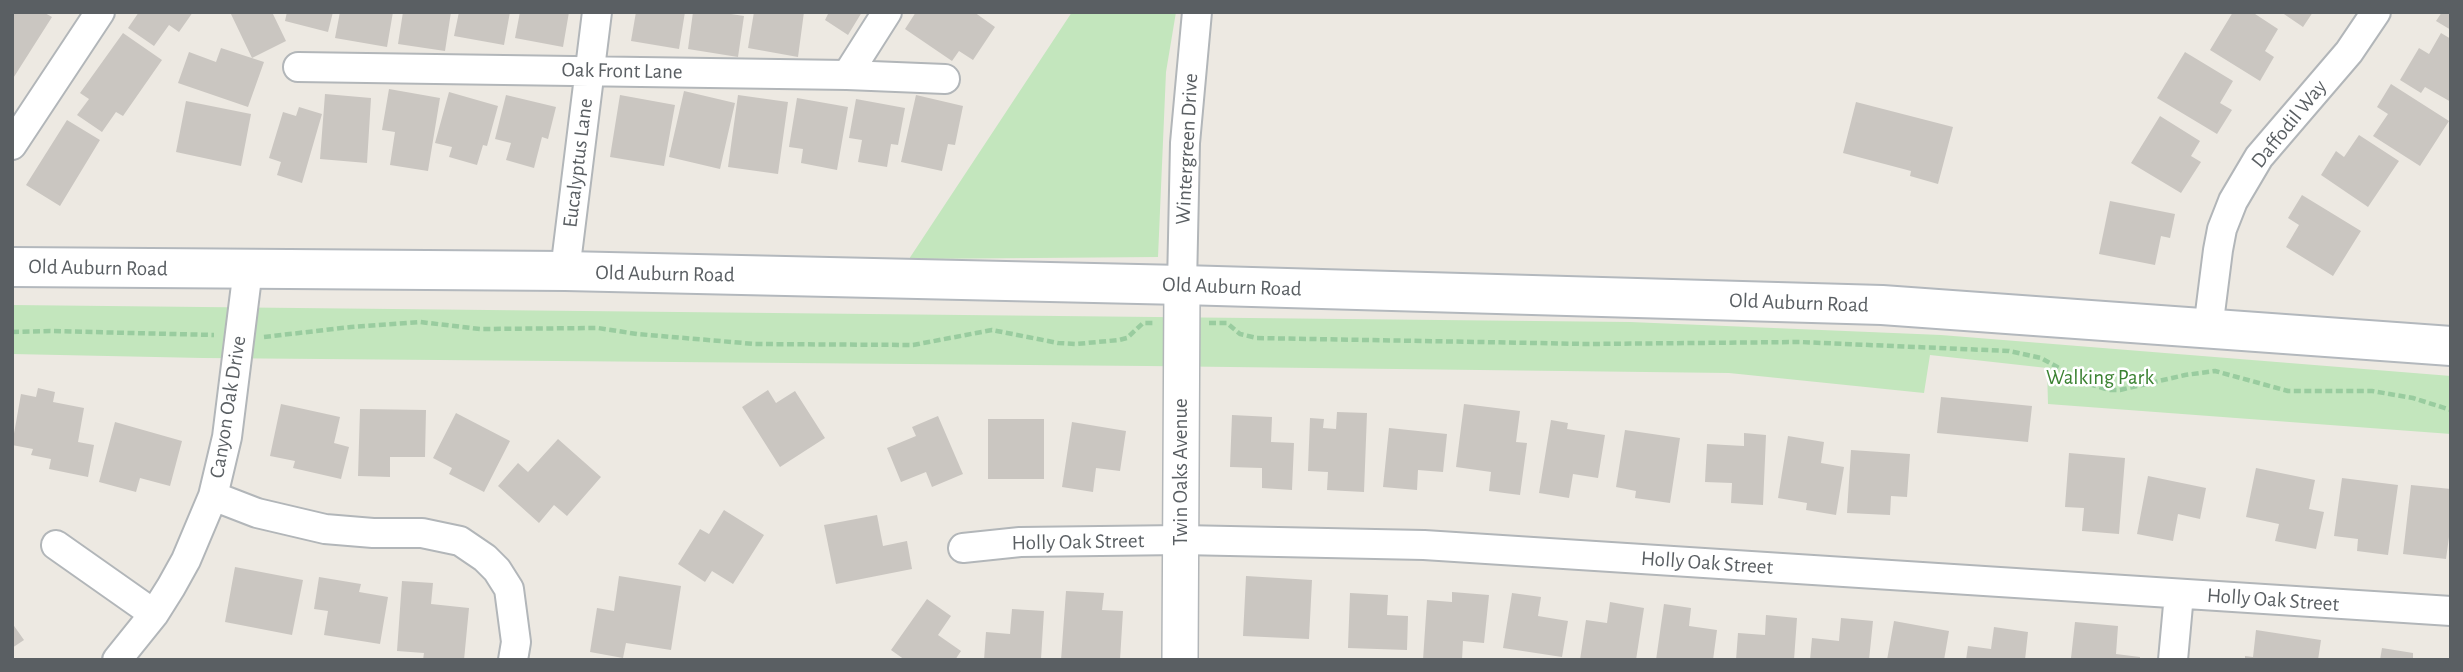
<!DOCTYPE html>
<html>
<head>
<meta charset="utf-8">
<style>
  body { margin:0 }
  #map { position:relative; width:2463px; height:672px; overflow:hidden; background:#ede9e2; font-family:"Alegreya Sans",sans-serif }
  canvas { display:block }
  .frame { position:absolute; inset:0; border:14px solid #5a5f63; pointer-events:none }
</style>
</head>
<body>
<div id="map">
<canvas width="2463" height="672"></canvas>
<div class="frame"></div>
</div>
<script>
const c = document.querySelector('canvas').getContext('2d');
c.lineJoin = 'round';
function fill(path, color) { c.fillStyle = color; c.fill(path, 'evenodd'); }
const poly = rows => new Path2D(rows.map(r => 'M' + r).join(''));
function stroke(path, color, width, dash) { c.strokeStyle = color; c.lineWidth = width; c.lineCap = dash ? 'butt' : 'round'; c.setLineDash(dash || []); c.stroke(path); }
function write(font, color, halo, rows, align = 'center') {
  c.font = font + ' "Alegreya Sans",sans-serif'; c.lineWidth = 5; c.setLineDash([]); c.textBaseline = 'middle'; c.strokeStyle = halo; c.fillStyle = color; for (const [text, x, y, turn = 0] of rows) {
    c.save(); c.translate(x, y); c.rotate((+turn || 0) * Math.PI / 180); c.textAlign = isNaN(turn) ? turn : align; if (halo) c.strokeText(text, 0, 0); c.fillText(text, 0, 0); c.restore();
  }
}
fill(poly([
  [1072,12,1176,12,1166,72,1158,257,909,259],
  [12,305,1630,322,1941,335,2451,376,2451,434,2048,404,2047,368,1930,355,1924,393,1729,373,1147,366,203,358,12,354]
]), '#c3e6bd');
fill(poly([
  [12,12,43,12,52,17,12,80],
  [139,12,193,12,179,32,169,25,154,46,128,28],
  [230,12,272,12,286,41,252,58],
  [287,12,333,12,328,32,285,21],
  [340,12,393,12,387,47,335,38],
  [403,12,451,12,445,51,398,44],
  [459,12,510,12,504,45,454,36],
  [520,12,569,12,563,47,515,38],
  [636,12,685,12,679,49,631,41],
  [693,12,732,12,731,14,744,16,738,57,688,49],
  [754,12,804,12,798,57,748,48],
  [825,12,862,12,848,35,825,20,828,14],
  [916,12,974,12,995,27,973,60,959,51,952,61,905,29],
  [2233,12,2252,12,2278,29,2265,51,2274,57,2260,81,2210,50],
  [2281,12,2313,12,2303,27],
  [2442,12,2451,12,2451,30,2436,21],
  [123,33,162,60,123,116,116,112,102,132,77,115,89,99,80,93],
  [2441,33,2451,39,2451,102,2425,87,2421,93,2400,80,2419,48,2429,54],
  [221,48,264,62,248,107,178,83,189,52,216,62],
  [2185,52,2233,81,2220,103,2232,110,2217,134,2157,98],
  [2391,84,2449,121,2420,166,2373,136,2388,114,2377,107],
  [389,89,440,98,428,171,390,165,395,132,382,130],
  [684,91,735,103,720,169,669,157],
  [449,92,498,106,487,146,483,145,477,165,449,157,452,147,435,143],
  [325,94,371,98,367,163,320,159],
  [506,95,556,107,548,139,542,137,534,168,506,160,511,143,495,139],
  [620,95,675,105,664,166,610,157],
  [738,95,788,102,778,174,728,167],
  [916,95,963,106,955,145,948,144,942,171,901,162],
  [797,98,848,107,837,170,801,163,803,149,789,147],
  [856,99,905,108,898,145,891,144,887,167,858,162,862,140,849,138],
  [186,101,251,114,241,166,176,152],
  [1856,102,1953,127,1938,184,1910,176,1911,171,1843,153],
  [299,107,322,114,302,183,277,175,281,162,269,158,283,112,296,116],
  [2160,116,2200,141,2191,156,2201,162,2181,193,2131,163],
  [67,120,100,140,60,206,26,185],
  [2359,135,2399,161,2368,207,2321,175,2336,151,2344,157],
  [2302,195,2361,231,2333,276,2286,247,2299,225,2288,218],
  [2110,201,2175,214,2170,238,2161,236,2155,265,2099,254],
  [38,388,55,392,53,402,84,408,78,442,94,445,88,477,49,469,51,459,31,455,33,449,12,445,21,394,36,397],
  [768,390,776,403,795,391,825,438,780,467,742,407],
  [1941,397,2032,406,2028,442,1937,433],
  [281,404,340,417,334,443,349,447,341,479,293,468,295,461,270,456],
  [1464,404,1520,411,1516,442,1527,443,1520,495,1489,491,1491,472,1456,467],
  [360,409,426,410,425,457,390,457,390,477,358,476],
  [1337,412,1367,413,1364,492,1327,490,1328,472,1308,471,1310,418,1324,419,1323,428,1336,429],
  [456,413,510,441,484,492,449,474,452,468,433,458],
  [1232,415,1272,417,1271,442,1294,443,1292,490,1262,488,1262,468,1230,467],
  [938,416,963,474,932,487,926,472,901,482,887,448,916,436,912,427],
  [988,419,1044,419,1044,479,988,479],
  [1551,420,1568,423,1567,429,1605,435,1598,478,1573,474,1569,498,1539,493],
  [115,422,182,441,170,486,140,478,136,492,99,482],
  [1072,422,1126,431,1120,471,1096,468,1093,492,1062,487],
  [1389,428,1447,434,1443,472,1418,470,1417,490,1383,487],
  [1625,430,1680,438,1670,503,1635,498,1636,491,1616,487],
  [1744,433,1766,435,1763,505,1731,503,1732,483,1705,482,1707,444,1744,446],
  [1788,436,1824,442,1821,463,1844,467,1836,515,1806,510,1807,503,1778,498],
  [558,439,601,477,567,516,554,505,539,523,498,486,518,463,528,472],
  [1851,450,1910,454,1907,497,1891,496,1890,515,1847,513],
  [2069,453,2125,458,2119,534,2082,531,2084,508,2065,507],
  [2256,468,2315,480,2309,509,2324,512,2316,549,2275,541,2279,524,2246,517],
  [2148,476,2206,488,2200,519,2178,514,2173,541,2137,534],
  [2342,478,2398,485,2388,555,2357,551,2358,539,2334,536],
  [2411,485,2451,489,2451,538,2449,537,2446,559,2403,554],
  [724,510,764,535,733,584,712,571,705,582,678,564,700,529,709,534],
  [877,515,883,546,907,541,912,569,836,584,824,525],
  [235,567,303,580,292,635,225,622],
  [619,576,681,586,671,650,626,643,623,658,590,652,597,608,614,611],
  [1246,576,1312,580,1309,639,1243,636],
  [319,577,361,584,359,592,388,597,380,644,324,635,328,611,314,609],
  [402,581,433,583,431,604,469,608,464,660,423,660,424,653,397,651],
  [1066,591,1104,593,1102,610,1123,611,1120,660,1061,660],
  [1452,592,1489,595,1484,643,1463,641,1462,660,1423,660,1427,600,1452,602],
  [1350,593,1388,595,1387,615,1408,616,1407,650,1348,648],
  [1512,593,1541,597,1538,616,1568,621,1562,657,1503,648],
  [927,599,951,616,938,635,961,651,955,660,905,660,891,650],
  [1610,602,1644,608,1636,660,1580,660,1586,620,1607,623],
  [1664,604,1691,608,1689,626,1717,630,1713,660,1656,660],
  [1012,609,1044,611,1041,659,984,660,986,632,1010,634],
  [1766,615,1797,618,1794,660,1736,660,1738,633,1765,635],
  [1841,618,1873,621,1869,660,1810,660,1812,638,1839,641],
  [1894,621,1949,631,1944,660,1887,660],
  [2075,622,2118,626,2116,654,2140,657,2140,660,2071,658],
  [12,623,24,640,12,648],
  [1994,627,2028,632,2025,660,1966,660,1968,646,1991,649],
  [2256,630,2321,640,2318,660,2245,660,2245,656,2253,657],
  [2382,648,2413,653,2413,660,2380,660]
]), '#cac6c1');
const minor = poly([
  [298,67,847,75,945,79],
  [847,75,887,12],
  [12,145,100,12],
  [565,271,597,12],
  [1182,285,1185,143,1197,12],
  [2208,329,2218,250,2222,229,2233,201,2259,157,2349,52,2376,12],
  [213,496,257,513,325,529,373,533,422,533,460,541,485,558,497,570,509,589,516,642,513,660],
  [56,545,154,614],
  [963,548,1020,542,1181,540,1424,545,2451,611],
  [117,660,154,614,171,587,186,560,213,496,227,437,248,269],
  [2173,660,2179,594]
]);
const tertiary = poly([
  [1180,660,1182,285]
]);
const secondary = poly([
  [12,267,565,271,1182,285,1882,305,2451,346]
]);
stroke(minor, '#b2b6b9', 32);
stroke(tertiary, '#b2b6b9', 38);
stroke(secondary, '#b3b8bd', 42);
stroke(poly([
  [1209,323,1227,323,1240,334,1257,338,1589,344,1800,342,2009,351,2041,358,2086,383,2109,390,2120,390,2185,375,2215,371,2288,391,2372,391,2413,398,2451,410],
  [12,332,50,331,214,335],
  [264,337,351,327,420,322,480,329,598,328,637,334,755,344,913,345,992,330,1058,343,1076,344,1119,340,1127,338,1143,323,1154,323]
]), '#99cc9f', 4.5, [7, 3.5]);
stroke(minor, '#fff', 28);
stroke(tertiary, '#fff', 35);
stroke(secondary, '#fff', 38);
write('21px', '#5a5f63', '#fff', [
  ["Oak Front Lane",622,71,1],
  ["Daffodil Way",2289,124,-51],
  ["Wintergreen Drive",1187,149,-87],
  ["Eucalyptus Lane",578,163,-83],
  ["Old Auburn Road",98,268,1],
  ["Old Auburn Road",665,274,1],
  ["Old Auburn Road",1232,287,2],
  ["Old Auburn Road",1799,303,2],
  ["Canyon Oak Drive",228,407,-81],
  ["Twin Oaks Avenue",1181,472,-90],
  ["Holly Oak Street",1078,542,-1],
  ["Holly Oak Street",1707,563,4],
  ["Holly Oak Street",2273,600,4]
]);
write('21px', '#3b8232', '#fff', [
  ["Walking Park",2100,378]
]);
</script>
</body>
</html>
